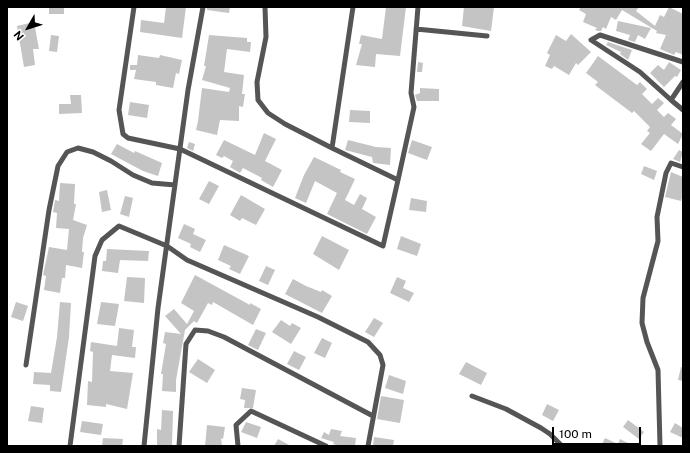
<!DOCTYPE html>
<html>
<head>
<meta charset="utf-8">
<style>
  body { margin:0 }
  #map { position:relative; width:690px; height:453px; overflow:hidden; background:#fff; font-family:"Public Sans",sans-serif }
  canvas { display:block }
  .frame { position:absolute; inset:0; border:8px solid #000; pointer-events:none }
  .north { position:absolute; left:8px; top:8px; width:40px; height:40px; -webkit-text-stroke:3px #fff; paint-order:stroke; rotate:231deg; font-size:11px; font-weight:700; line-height:16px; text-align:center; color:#000 }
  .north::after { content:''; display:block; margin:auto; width:14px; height:18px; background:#000; clip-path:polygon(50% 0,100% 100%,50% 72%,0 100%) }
  .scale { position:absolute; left:552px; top:427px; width:89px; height:18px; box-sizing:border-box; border:2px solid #000; border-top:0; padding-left:5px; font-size:12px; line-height:14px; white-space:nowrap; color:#000; -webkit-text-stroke:3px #fff; paint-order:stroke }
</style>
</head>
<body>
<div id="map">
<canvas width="690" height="453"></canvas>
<div class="frame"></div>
<div class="north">N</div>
<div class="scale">100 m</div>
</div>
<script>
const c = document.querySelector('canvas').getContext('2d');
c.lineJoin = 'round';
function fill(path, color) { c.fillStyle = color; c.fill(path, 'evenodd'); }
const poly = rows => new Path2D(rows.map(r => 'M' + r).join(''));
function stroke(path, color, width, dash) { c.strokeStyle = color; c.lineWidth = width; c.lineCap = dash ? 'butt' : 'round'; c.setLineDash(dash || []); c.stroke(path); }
fill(poly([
  [49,7,64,7,64,14,49,14],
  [166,7,186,7,182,38,140,32,141,20,164,23],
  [207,7,230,7,229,13,207,10],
  [386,7,406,7,400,56,376,54,375,67,356,65,362,44,359,44,361,35,382,39],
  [464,7,494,7,491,31,462,26],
  [581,7,639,7,636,11,655,26,660,15,664,17,669,7,683,14,683,55,676,52,674,55,660,49,666,35,656,33,657,31,622,10,616,20,611,17,606,29,603,27,601,31,598,31,595,30,597,28,583,22,586,14,579,10],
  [618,21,651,28,645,39,638,35,635,42,628,40,630,35,616,31],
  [34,22,39,49,33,49,35,65,24,67,17,26],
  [571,34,591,52,578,65,576,63,569,75,554,66,552,69,545,66,550,55,547,53,556,35,566,41],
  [51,35,59,36,57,52,49,51],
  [209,35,247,38,247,42,251,42,250,52,227,49,224,72,244,75,242,94,245,94,243,107,239,106,239,121,220,120,217,135,196,130,198,121,202,88,229,92,230,88,202,80,206,66,204,66],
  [608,42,632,50,628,60,620,54,621,52,606,45],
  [138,55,159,58,160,55,182,60,179,74,176,73,173,88,156,85,156,82,134,79,136,70,130,70,130,65,137,65],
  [598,56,637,85,640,82,647,89,642,94,652,104,658,98,664,103,657,110,664,117,668,113,676,119,671,125,683,134,678,144,664,134,651,151,641,144,650,133,647,131,650,127,634,111,632,113,595,85,598,82,586,73],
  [418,62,423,63,422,72,417,72],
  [669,62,681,70,677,77,675,76,664,87,650,73,658,65,664,70],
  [420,88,439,89,439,101,417,101,415,95,420,93],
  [70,95,81,95,82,113,59,114,59,104,71,104],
  [130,102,149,105,147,118,128,115],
  [350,110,370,111,370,123,349,122],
  [264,133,276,139,265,161,282,170,273,187,261,180,262,178,243,168,240,173,230,167,233,161,224,156,222,158,216,155,224,140,255,155],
  [348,140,376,147,391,148,390,165,373,163,372,157,345,150],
  [412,140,432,147,427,160,408,153],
  [189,142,195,144,193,151,187,148],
  [117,144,134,153,135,151,162,163,158,176,143,171,111,154],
  [679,150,683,152,680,162,673,159],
  [314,157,341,170,340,172,355,179,345,200,354,205,360,194,367,198,362,209,376,217,367,234,327,214,337,193,315,181,306,203,295,198,304,175],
  [644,166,657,171,654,180,641,174],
  [671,172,683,177,683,194,681,201,665,197],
  [209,181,219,186,209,204,199,199],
  [60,183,75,184,74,204,76,204,73,220,87,225,83,238,82,252,84,252,82,268,66,265,65,278,62,278,60,293,44,290,46,276,43,275,49,247,67,250,69,229,56,228,57,213,53,212,55,200,59,201],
  [107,190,111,210,102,212,99,192],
  [241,195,265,209,256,225,242,218,240,221,230,215],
  [125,196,133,198,129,217,120,214],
  [411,198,427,201,426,212,409,210],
  [184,224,195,229,193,234,206,240,200,252,190,247,191,244,178,238],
  [322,236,349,250,339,270,313,254],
  [401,236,421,244,417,256,397,249],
  [224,245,249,256,240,274,229,269,231,266,218,260],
  [107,249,149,251,148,261,120,260,118,273,102,271,103,261,106,261],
  [266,266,275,270,268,285,259,281],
  [195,275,250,305,250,303,261,309,253,325,213,302,212,305,208,303,197,323,194,321,185,330,176,380,176,392,162,391,163,374,161,374,166,344,163,343,165,332,181,334,165,316,174,309,187,324,194,311,181,303],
  [127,277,145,278,144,303,124,301],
  [397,277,406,281,403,288,414,293,409,302,390,293],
  [293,279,306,286,321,292,322,290,332,296,322,313,285,294],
  [16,302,28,306,23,321,11,317],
  [60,302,71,303,69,337,61,392,50,391,50,385,33,384,34,372,51,373,57,337],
  [101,302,119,304,115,326,97,324],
  [374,318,383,323,374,337,365,332],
  [281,320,290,326,292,323,301,328,291,344,272,332],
  [119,328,134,330,132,347,136,347,135,358,112,355,110,371,133,373,127,409,106,404,106,407,87,405,88,381,92,382,93,352,90,351,91,342,117,346],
  [256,329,266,333,258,350,248,345],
  [322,338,332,343,325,358,314,353],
  [294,351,306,357,299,370,287,364],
  [198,359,215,370,207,383,189,372],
  [466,362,487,373,481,385,459,374],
  [681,367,683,367,683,381,678,380],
  [389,375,406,381,403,394,385,388],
  [242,388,256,390,253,408,244,408,245,400,240,399],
  [381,396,404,400,400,423,377,419],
  [547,404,559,410,553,421,542,415],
  [31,406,44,408,42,423,28,421],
  [162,410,173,411,172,446,157,446,157,429,161,430],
  [628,420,644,432,639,439,623,427],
  [82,421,103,424,101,435,80,432],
  [246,422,261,427,257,438,241,432],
  [675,423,683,428,683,438,670,432],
  [207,425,225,427,223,439,221,438,222,446,205,446],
  [331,429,342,431,340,436,356,438,355,446,340,446,333,444,334,442,321,438,324,432,329,435],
  [374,437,394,440,393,446,373,446],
  [103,438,123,439,122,446,102,446],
  [605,438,618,444,620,439,634,446,601,446],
  [278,439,291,446,274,446]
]), '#c4c4c4');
stroke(poly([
  [134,7,119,110,123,134,128,138,180,149,383,246,398,180],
  [265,7,266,37,257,82,258,100,268,113,285,124,332,148],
  [353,7,332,148,398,180,414,107,411,93,418,7],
  [416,29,487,36],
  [683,62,600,35,591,40,640,72,671,100,683,82],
  [671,100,683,110],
  [26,365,49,210,58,166,67,152,78,148,93,152,111,161,133,175,152,183,175,185],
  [472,396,506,409,541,428,550,434,562,446],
  [70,446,95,256,102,240,119,226,167,246,187,260,318,317,368,342,380,355,383,365,368,446],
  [144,446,158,308,188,90,203,7],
  [179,446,186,344,195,330,208,331,224,337,373,416],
  [238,446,236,425,251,411,326,446],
  [660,446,658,370,647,342,642,323,643,298,658,241,657,217,666,173,671,163,683,167]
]), '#555', 5);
</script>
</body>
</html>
